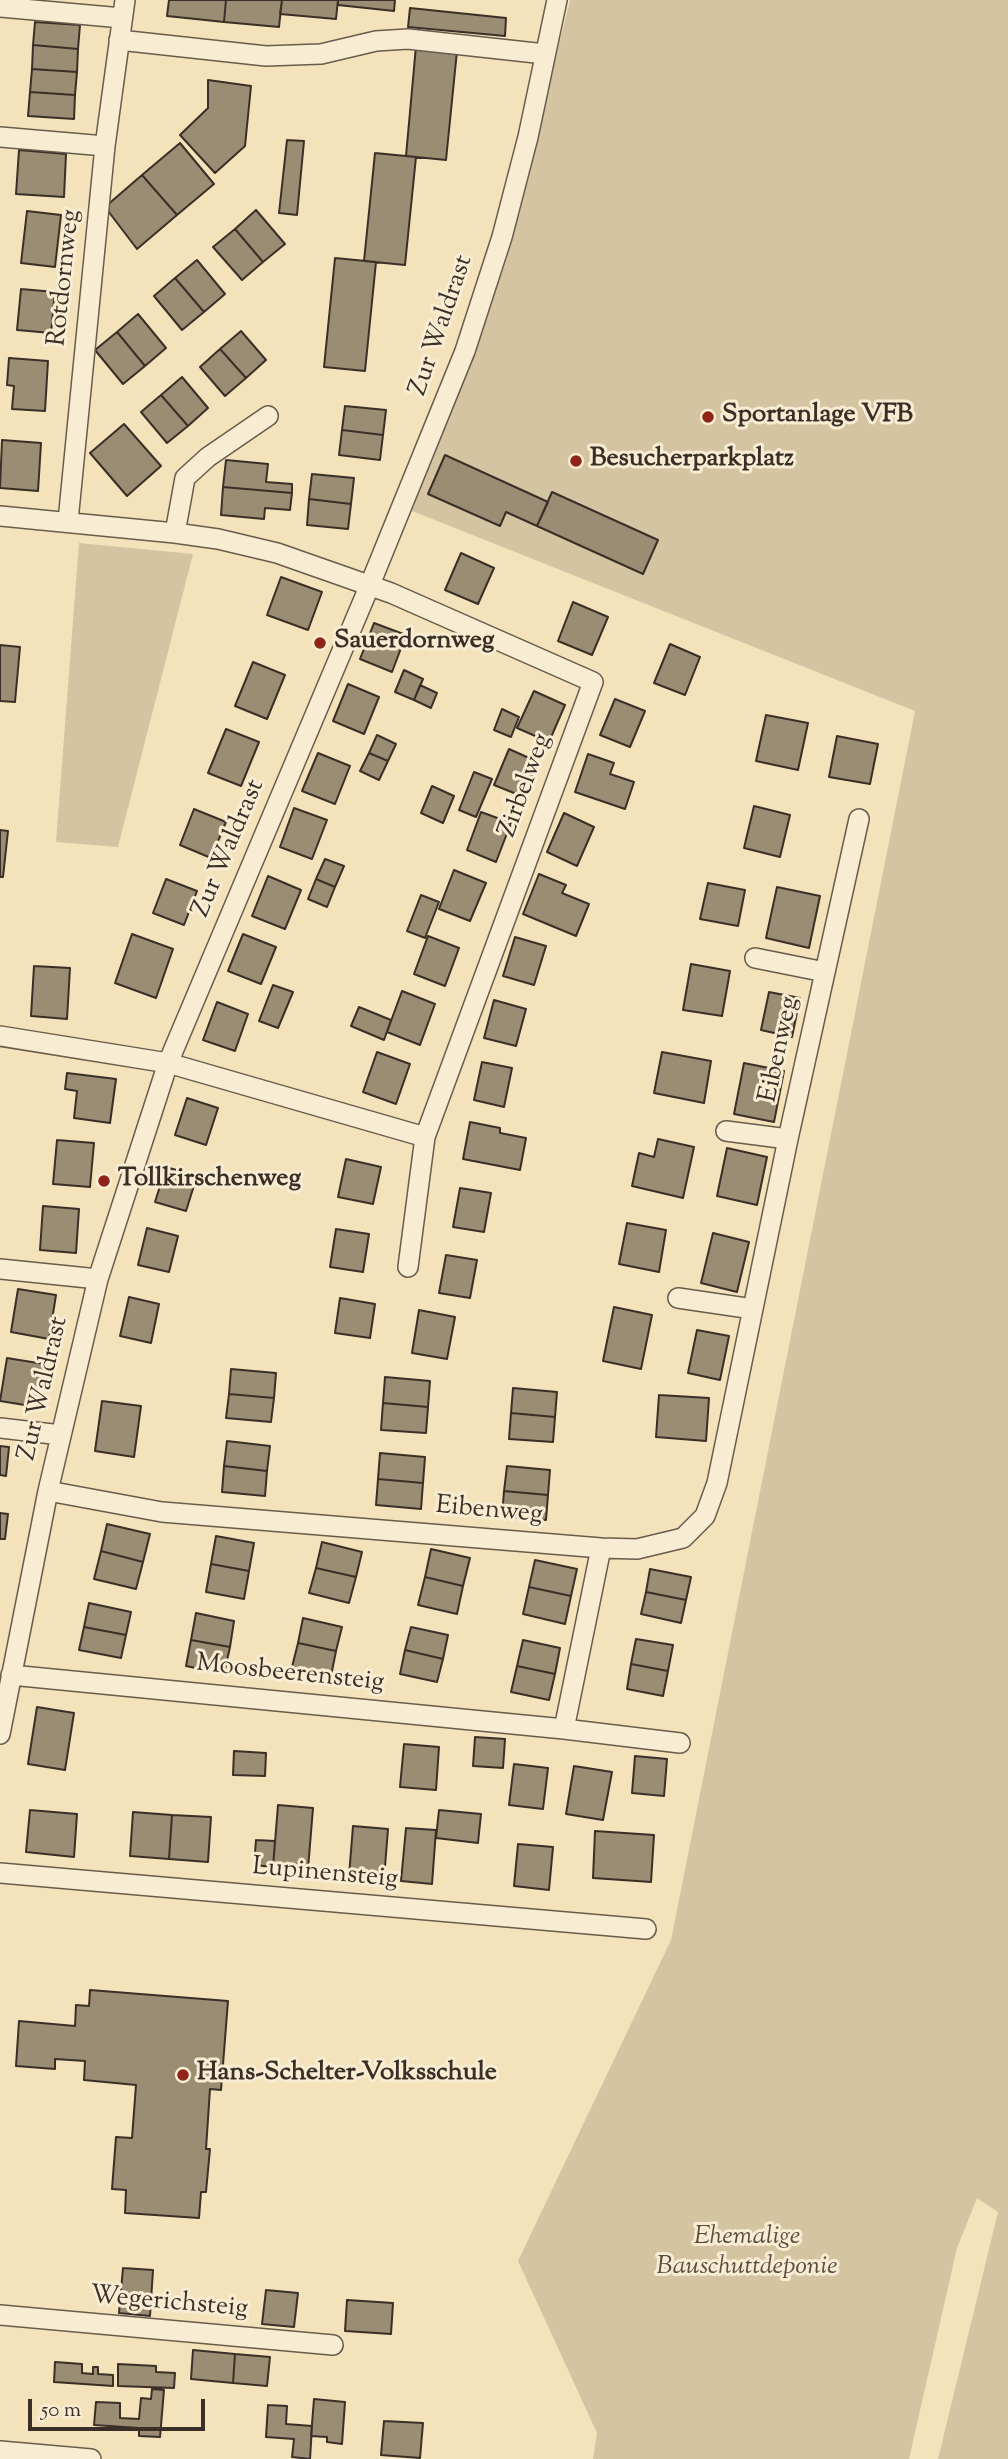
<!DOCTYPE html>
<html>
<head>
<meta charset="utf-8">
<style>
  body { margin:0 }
  #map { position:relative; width:1008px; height:2459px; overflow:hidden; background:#f4e2bb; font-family:"Sorts Mill Goudy",serif }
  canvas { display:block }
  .scale { position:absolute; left:28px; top:2399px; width:177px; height:32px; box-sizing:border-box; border:4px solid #3a2f27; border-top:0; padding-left:9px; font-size:21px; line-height:24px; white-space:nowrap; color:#3a2f27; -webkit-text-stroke:5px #f8ecd3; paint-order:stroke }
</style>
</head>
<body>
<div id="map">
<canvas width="1008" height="2459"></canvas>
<div class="scale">50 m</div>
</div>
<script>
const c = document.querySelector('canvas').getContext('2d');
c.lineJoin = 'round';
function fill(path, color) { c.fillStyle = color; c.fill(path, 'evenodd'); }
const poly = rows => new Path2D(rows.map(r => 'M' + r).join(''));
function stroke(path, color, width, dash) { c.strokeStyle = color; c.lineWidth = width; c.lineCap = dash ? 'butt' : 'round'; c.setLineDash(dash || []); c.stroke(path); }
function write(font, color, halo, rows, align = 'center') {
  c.font = font + ' "Sorts Mill Goudy",serif'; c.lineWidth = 6; c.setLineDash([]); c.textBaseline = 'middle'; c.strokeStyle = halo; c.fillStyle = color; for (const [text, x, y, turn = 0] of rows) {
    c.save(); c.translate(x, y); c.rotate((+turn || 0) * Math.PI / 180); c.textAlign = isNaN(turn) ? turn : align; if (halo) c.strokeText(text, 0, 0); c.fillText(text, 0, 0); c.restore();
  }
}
fill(poly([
  [570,0,1008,0,1008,2459,938,2459,998,2212,977,2198,957,2248,909,2459,593,2459,597,2433,518,2261,671,1940,915,711,407,509,506,262],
  [79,543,193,554,118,847,56,842]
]), '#d4c4a2');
const building = poly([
  [169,0,226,0,224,22,167,16,169,0],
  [226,0,282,0,279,27,224,22,226,0],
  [282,0,338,0,336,19,280,14,282,0],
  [338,0,395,0,394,11,338,5,338,0],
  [410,8,506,18,505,36,408,27,410,8],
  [35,22,80,25,78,49,33,45,35,22],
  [33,45,78,49,77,72,32,69,33,45],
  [416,46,457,51,446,160,406,156,416,46],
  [32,69,77,72,75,95,30,92,32,69],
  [208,80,251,86,245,146,215,173,180,135,208,108,208,80],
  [30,92,75,95,74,119,28,116,30,92],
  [287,140,304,141,297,215,279,213,287,140],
  [180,143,214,184,177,215,142,175,180,143],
  [19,150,66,154,64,197,16,194,19,150],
  [375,153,416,157,405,265,364,261,375,153],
  [142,175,177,215,137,249,105,207,142,175],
  [256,210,285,244,263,262,235,229,256,210],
  [27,211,61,215,55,267,21,263,27,211],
  [235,229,263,262,242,280,213,247,235,229],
  [335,258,376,262,365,371,324,367,335,258],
  [197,260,225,294,204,312,175,278,197,260],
  [175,278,204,312,182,330,154,296,175,278],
  [21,289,55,292,51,333,17,330,21,289],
  [138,314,166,348,145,366,117,332,138,314],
  [241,331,266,360,246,378,220,349,241,331],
  [117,332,145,366,123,384,95,350,117,332],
  [220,349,246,378,225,396,200,367,220,349],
  [9,358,48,361,45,411,12,409,14,386,7,385,9,358],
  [182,377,208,408,188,426,161,395,182,377],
  [161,395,188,426,167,443,141,412,161,395],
  [345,406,386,410,383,435,342,430,345,406],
  [124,424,161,466,127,496,90,453,124,424],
  [342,430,383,435,380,460,339,455,342,430],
  [2,440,41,443,38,491,0,488,2,440],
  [445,455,548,502,537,526,506,512,500,526,428,494,445,455],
  [226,460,268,464,266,482,292,484,292,493,223,487,226,460],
  [312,474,354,478,351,504,309,499,312,474],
  [223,487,292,493,290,510,265,508,264,519,221,515,223,487],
  [552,492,658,540,643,574,537,526,552,492],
  [309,499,351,504,348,529,307,525,309,499],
  [461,553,494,568,478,604,445,590,461,553],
  [281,577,322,592,308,630,267,615,281,577],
  [573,602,608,617,592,655,558,641,573,602],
  [374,623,406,635,392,672,360,659,374,623],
  [670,644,700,657,685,695,654,683,670,644],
  [0,645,20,647,15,702,0,701,0,645],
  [253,662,285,675,267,719,235,706,253,662],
  [404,670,423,679,414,700,395,692,404,670],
  [348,684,379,697,364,734,333,721,348,684],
  [420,685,437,693,431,708,414,700,420,685],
  [534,691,565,705,549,742,517,728,534,691],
  [615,699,645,711,630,747,600,735,615,699],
  [502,709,519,717,511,737,494,730,502,709],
  [766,715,808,723,798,770,756,761,766,715],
  [226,729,259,742,241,786,208,773,226,729],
  [377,735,396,744,388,761,369,753,377,735],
  [837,736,878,744,870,784,829,777,837,736],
  [509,749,538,762,524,797,494,785,509,749],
  [318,753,350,766,335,804,302,791,318,753],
  [369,753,388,761,379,780,360,771,369,753],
  [588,754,614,763,610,774,634,782,625,809,575,792,588,754],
  [474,772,492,779,476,817,459,810,474,772],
  [432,786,454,796,443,823,421,813,432,786],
  [754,806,790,815,780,857,744,848,754,806],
  [294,808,327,820,312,859,280,847,294,808],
  [194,809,226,822,211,858,180,845,194,809],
  [481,812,511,823,496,862,467,850,481,812],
  [564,813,594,827,577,866,547,852,564,813],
  [0,830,8,831,3,877,0,877,0,830],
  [325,859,344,866,335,887,316,879,325,859],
  [454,870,486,883,470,921,439,909,454,870],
  [539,874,566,885,562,893,589,904,576,936,523,914,539,874],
  [268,876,301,890,285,929,252,916,268,876],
  [166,879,197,891,184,925,153,913,166,879],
  [316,879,335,887,327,907,308,899,316,879],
  [708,883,745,890,738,926,700,919,708,883],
  [777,887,820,896,809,948,766,938,777,887],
  [421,895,439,902,425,938,407,931,421,895],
  [132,934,173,949,156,998,115,983,132,934],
  [243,934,276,947,261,984,228,971,243,934],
  [428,936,459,948,445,986,414,974,428,936],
  [515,937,546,946,534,985,503,976,515,937],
  [691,964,730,971,722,1016,683,1010,691,964],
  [34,966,70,968,67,1019,31,1016,34,966],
  [273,985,293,992,278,1028,259,1021,273,985],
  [402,991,435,1004,420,1045,387,1032,402,991],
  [769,992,800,998,792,1037,761,1030,769,992],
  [494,1000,526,1009,516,1046,484,1038,494,1000],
  [217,1002,248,1014,235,1051,203,1040,217,1002],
  [359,1007,391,1020,384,1040,351,1026,359,1007],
  [377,1052,410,1064,396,1104,363,1092,377,1052],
  [662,1052,711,1061,704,1103,654,1093,662,1052],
  [482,1062,512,1068,504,1107,474,1100,482,1062],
  [744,1063,784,1071,774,1122,734,1114,744,1063],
  [67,1073,116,1079,110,1123,74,1118,77,1091,65,1089,67,1073],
  [187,1098,218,1108,206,1145,175,1135,187,1098],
  [470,1122,500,1128,500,1133,526,1138,520,1170,463,1159,470,1122],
  [658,1139,694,1147,683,1198,632,1186,639,1153,654,1157,658,1139],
  [57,1140,94,1143,90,1187,53,1184,57,1140],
  [727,1148,767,1157,757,1205,717,1196,727,1148],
  [346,1159,381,1167,373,1204,338,1197,346,1159],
  [166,1167,197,1176,186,1211,155,1202,166,1167],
  [460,1188,491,1193,484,1232,453,1227,460,1188],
  [43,1206,79,1209,76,1253,40,1250,43,1206],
  [627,1223,666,1230,659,1272,619,1264,627,1223],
  [147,1228,178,1236,169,1272,138,1265,147,1228],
  [336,1229,369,1234,363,1272,330,1267,336,1229],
  [713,1233,749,1242,737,1292,701,1283,713,1233],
  [446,1255,477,1260,470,1298,439,1293,446,1255],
  [18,1289,56,1295,49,1339,11,1332,18,1289],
  [129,1297,159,1304,151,1343,120,1336,129,1297],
  [340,1298,375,1304,370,1338,335,1333,340,1298],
  [614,1307,652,1315,641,1369,603,1361,614,1307],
  [419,1310,455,1317,447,1359,412,1353,419,1310],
  [697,1330,729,1336,720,1380,688,1373,697,1330],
  [7,1358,44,1364,37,1407,0,1401,7,1358],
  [231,1369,276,1373,274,1398,229,1394,231,1369],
  [385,1377,430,1381,428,1407,383,1403,385,1377],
  [513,1388,557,1392,555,1417,511,1413,513,1388],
  [229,1394,274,1398,271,1422,226,1418,229,1394],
  [659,1395,709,1398,706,1441,656,1437,659,1395],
  [102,1401,141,1406,134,1457,95,1451,102,1401],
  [383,1403,428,1407,426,1433,381,1430,383,1403],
  [511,1413,555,1417,553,1442,509,1439,511,1413],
  [227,1441,270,1446,267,1471,224,1466,227,1441],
  [0,1446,9,1447,6,1476,0,1475,0,1446],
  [380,1453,425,1457,423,1483,378,1479,380,1453],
  [224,1466,267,1471,265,1496,222,1492,224,1466],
  [507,1466,550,1470,548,1495,504,1491,507,1466],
  [378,1479,423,1483,421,1509,376,1505,378,1479],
  [504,1491,548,1495,546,1520,502,1516,504,1491],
  [0,1513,8,1514,5,1539,0,1539,0,1513],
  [107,1524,150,1534,143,1562,101,1551,107,1524],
  [216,1536,254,1543,249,1571,211,1564,216,1536],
  [322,1542,362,1552,356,1577,316,1568,322,1542],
  [431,1549,470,1558,463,1586,425,1577,431,1549],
  [101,1551,143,1562,136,1589,94,1579,101,1551],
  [535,1560,577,1569,571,1596,529,1587,535,1560],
  [211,1564,249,1571,244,1599,206,1592,211,1564],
  [316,1568,356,1577,349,1603,309,1593,316,1568],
  [650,1569,691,1577,686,1600,646,1592,650,1569],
  [425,1577,463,1586,457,1614,418,1605,425,1577],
  [529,1587,571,1596,565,1624,523,1614,529,1587],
  [646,1592,686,1600,681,1623,641,1614,646,1592],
  [89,1603,131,1612,126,1635,84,1627,89,1603],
  [196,1613,234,1621,230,1647,191,1640,196,1613],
  [303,1618,342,1627,336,1651,298,1643,303,1618],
  [84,1627,126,1635,121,1658,79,1650,84,1627],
  [411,1627,448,1635,443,1659,405,1650,411,1627],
  [636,1639,673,1645,668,1671,631,1664,636,1639],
  [191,1640,230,1647,224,1674,186,1666,191,1640],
  [523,1640,560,1648,555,1674,517,1666,523,1640],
  [298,1643,336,1651,331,1676,292,1667,298,1643],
  [405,1650,443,1659,437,1682,400,1674,405,1650],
  [631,1664,668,1671,663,1696,627,1689,631,1664],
  [517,1666,555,1674,549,1700,511,1692,517,1666],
  [37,1707,74,1713,65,1770,28,1764,37,1707],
  [475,1737,505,1739,503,1768,473,1766,475,1737],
  [404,1744,439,1747,436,1790,400,1787,404,1744],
  [234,1751,266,1753,265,1776,233,1775,234,1751],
  [635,1756,667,1759,664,1796,632,1793,635,1756],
  [514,1764,548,1768,543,1809,509,1805,514,1764],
  [574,1766,612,1772,603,1820,566,1814,574,1766],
  [278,1805,313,1808,308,1869,273,1867,278,1805],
  [30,1810,77,1814,74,1857,26,1852,30,1810],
  [439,1810,481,1814,478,1843,436,1838,439,1810],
  [133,1812,172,1815,169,1859,130,1856,133,1812],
  [172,1815,211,1817,208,1862,169,1859,172,1815],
  [353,1826,388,1829,384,1879,349,1876,353,1826],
  [406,1828,436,1830,432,1884,401,1881,406,1828],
  [595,1831,654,1835,651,1882,593,1878,595,1831],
  [256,1840,275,1841,273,1867,254,1865,256,1840],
  [518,1844,553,1847,549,1890,514,1886,518,1844],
  [90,1990,228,2001,221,2090,210,2089,206,2149,210,2149,206,2192,201,2192,199,2218,125,2213,126,2190,112,2189,116,2137,132,2138,136,2085,84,2080,85,2061,55,2059,55,2069,16,2066,19,2021,75,2026,76,2005,89,2006,90,1990],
  [123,2268,153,2270,150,2316,119,2313,123,2268],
  [266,2290,298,2293,294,2327,262,2324,266,2290],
  [347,2300,393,2303,391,2334,345,2331,347,2300],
  [193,2350,235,2354,233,2383,191,2379,193,2350],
  [235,2354,270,2357,267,2386,233,2383,235,2354],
  [55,2362,82,2364,82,2373,93,2374,93,2367,98,2367,98,2374,113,2375,113,2386,54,2382,55,2362],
  [118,2364,156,2366,156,2372,175,2373,174,2388,118,2386,118,2364],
  [152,2389,164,2390,160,2437,139,2436,139,2428,94,2425,96,2402,120,2403,120,2418,139,2419,141,2398,151,2399,152,2389],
  [314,2399,345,2402,342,2444,327,2442,327,2437,311,2436,314,2399],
  [268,2405,287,2406,286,2424,312,2426,310,2459,292,2457,294,2439,266,2437,268,2405],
  [384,2421,423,2423,420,2458,381,2455,384,2421]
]);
fill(building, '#9b8c74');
stroke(building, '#3a2f27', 2);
const minor = poly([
  [0,7,122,18],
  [119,40,266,56,321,54,376,41,408,39,545,54],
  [0,137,105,146],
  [0,516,175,533,218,539,277,553,391,593,593,682,425,1137,168,1063,0,1036],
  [68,521,105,146,125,0],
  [175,533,185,478,208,457,268,416],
  [755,958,825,972],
  [726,1131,788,1139],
  [408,1267,425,1137],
  [0,1269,98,1279],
  [678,1298,753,1309],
  [0,1428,61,1435],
  [48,1491,162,1512,601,1548,637,1549,683,1538,705,1516,717,1483,788,1139,859,819],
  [11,1675,564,1729,680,1743],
  [564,1729,601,1548],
  [0,1734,48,1491,98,1279,168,1063,369,587,465,351,502,237,528,137,557,0],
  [0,1873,646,1929],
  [0,2315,333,2345],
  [0,2451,91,2459]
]);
stroke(minor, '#685c4c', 22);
stroke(minor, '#f8ecd3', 19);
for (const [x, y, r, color] of [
  [708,417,7,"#8f2418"],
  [576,461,7,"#8f2418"],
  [320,643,7,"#8f2418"],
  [104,1181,7,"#8f2418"],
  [183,2075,7,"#8f2418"]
]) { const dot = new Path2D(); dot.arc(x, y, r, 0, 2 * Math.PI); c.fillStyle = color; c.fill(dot); stroke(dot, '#f8ecd3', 2.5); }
write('26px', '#3a2f27', '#f8ecd3', [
  ["Rotdornweg",66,278,-84],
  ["Zur Waldrast",443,326,-71],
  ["Zirbelweg",527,786,-70],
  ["Zur Waldrast",230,849,-67],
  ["Eibenweg",781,1050,-78],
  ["Zur Waldrast",45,1389,-77],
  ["Eibenweg",489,1512,5],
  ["Moosbeerensteig",290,1675,6],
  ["Lupinensteig",325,1875,5],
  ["Wegerichsteig",169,2304,5]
]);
write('bold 26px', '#3a2f27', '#f8ecd3', [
  ["Sportanlage VFB",722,417],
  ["Besucherparkplatz",590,461],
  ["Sauerdornweg",334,643],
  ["Tollkirschenweg",118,1181],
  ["Hans-Schelter-Volksschule",197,2075]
], 'left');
write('italic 26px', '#594d40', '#f8ecd3', [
  ["Ehemalige",747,2239],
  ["Bauschuttdeponie",747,2269]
]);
</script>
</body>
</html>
